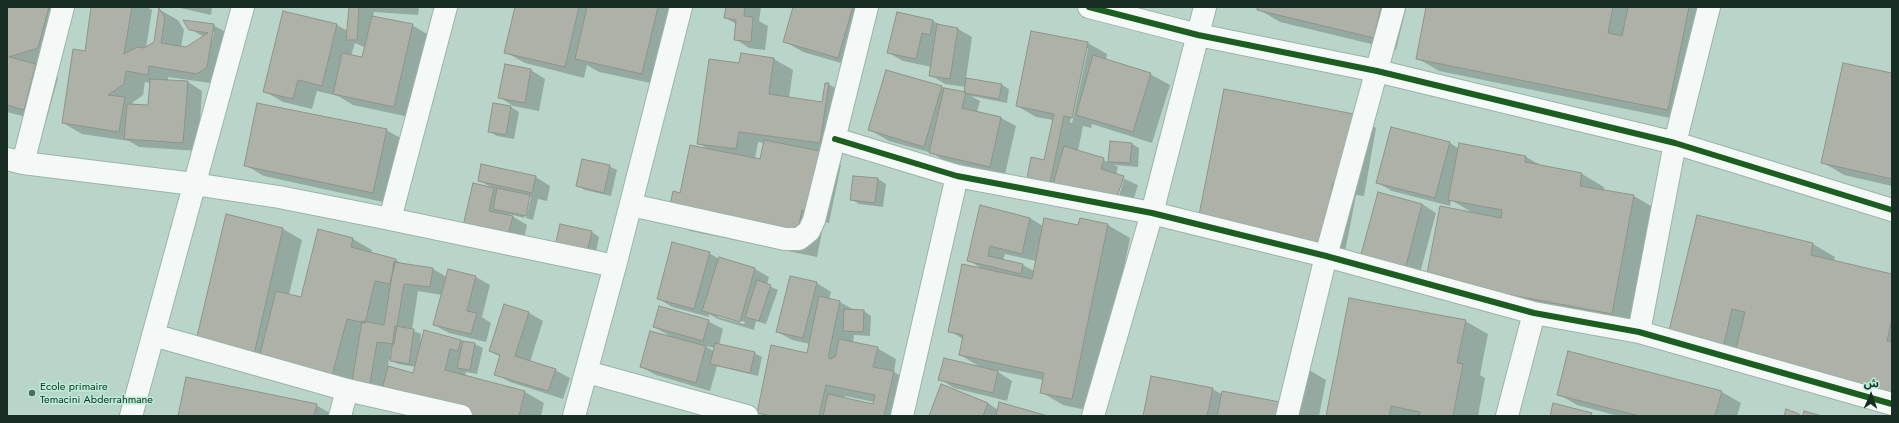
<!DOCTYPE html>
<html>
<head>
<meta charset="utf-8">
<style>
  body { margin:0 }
  #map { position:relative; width:1899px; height:423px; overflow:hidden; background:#b9d5c9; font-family:Jost,"Noto Sans Arabic",sans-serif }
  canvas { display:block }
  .frame { position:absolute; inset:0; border:8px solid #182d24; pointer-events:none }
  .north { position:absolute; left:1851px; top:375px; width:40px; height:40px; -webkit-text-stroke:3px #b9efd7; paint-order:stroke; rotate:2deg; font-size:11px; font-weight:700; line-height:16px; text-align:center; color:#182d24 }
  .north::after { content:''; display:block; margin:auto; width:14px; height:18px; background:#182d24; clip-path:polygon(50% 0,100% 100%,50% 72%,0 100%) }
</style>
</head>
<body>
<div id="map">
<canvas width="1899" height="423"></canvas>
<div class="frame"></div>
<div class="north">ش</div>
</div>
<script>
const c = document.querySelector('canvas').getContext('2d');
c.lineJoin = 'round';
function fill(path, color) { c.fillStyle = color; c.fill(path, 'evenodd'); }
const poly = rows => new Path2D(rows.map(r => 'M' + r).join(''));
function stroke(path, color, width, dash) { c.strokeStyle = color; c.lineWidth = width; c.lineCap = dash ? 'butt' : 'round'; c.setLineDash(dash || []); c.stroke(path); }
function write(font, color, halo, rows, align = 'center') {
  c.font = font + ' Jost,sans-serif'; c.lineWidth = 3; c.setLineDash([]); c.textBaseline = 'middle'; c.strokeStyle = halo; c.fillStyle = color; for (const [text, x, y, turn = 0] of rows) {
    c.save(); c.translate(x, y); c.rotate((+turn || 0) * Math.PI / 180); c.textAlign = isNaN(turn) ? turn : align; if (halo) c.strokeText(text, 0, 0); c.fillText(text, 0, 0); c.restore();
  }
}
fill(poly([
  [7,7,74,7,61,61,40,67,58,78,46,122,7,112],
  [92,7,147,7,152,10,146,48,155,43,160,10,178,20,184,30,181,47,186,48,204,37,190,29,213,25,233,36,217,84,168,77,168,81,188,82,202,91,198,151,139,147,129,141,82,134,63,123,85,52],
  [212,32,214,32,212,40,210,40],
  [145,82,150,83,148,106,138,106,132,103,143,95],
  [176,7,212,7,211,15],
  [350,7,419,7,418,15,374,12,373,17,412,25,432,37,414,118,353,105,338,96,317,91,312,109,283,102,264,91,284,12,337,25,348,31],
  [355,43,366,48,363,59,351,56],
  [516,7,683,7,665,86,599,72,587,65,584,78,525,63,505,52],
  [727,7,761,7,759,21,768,26,765,50,749,48,735,39,736,24,726,18],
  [794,7,872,7,858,68,803,52,784,41],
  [1258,7,1403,7,1406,9,1396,50,1280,22,1258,9],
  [1427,7,1714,7,1690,122,1439,71,1417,58],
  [898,13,933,21,943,26,958,29,972,37,966,79,1002,85,1009,89,1007,103,971,96,980,101,977,112,1001,118,1016,126,1005,174,945,161,932,153,889,141,870,130,942,87,965,93,966,87,945,84,930,75,932,67,903,61,889,53],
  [1088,43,1107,54,1106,60,1150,74,1170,85,1152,143,1092,124,1091,128,1083,126,1078,151,1109,162,1111,142,1132,144,1139,148,1138,167,1114,165,1118,167,1116,175,1138,185,1130,211,1116,206,1124,179,1046,194,1045,161,1053,120,1036,117,1017,106],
  [1086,48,1088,48,1072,123,1070,122],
  [774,59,793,70,789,98,823,103,828,84,848,95,839,153,816,150,841,165,829,223,824,222,817,257,690,231,668,218,708,149,698,143,740,64],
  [758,142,764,143,760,160,755,159],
  [505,66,531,70,545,79,539,111,513,106,499,97],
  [1892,75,1892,186,1844,175,1822,162],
  [1224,90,1354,115,1376,128,1364,196,1356,195,1343,262],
  [494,104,511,107,519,112,514,139,497,136,489,131],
  [1392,128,1450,143,1458,148,1459,144,1526,157,1542,166,1582,174,1604,187,1604,191,1634,196,1656,209,1634,326,1450,292,1473,213,1451,200,1450,206,1392,191,1378,183],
  [386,130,406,141,392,204,264,176,245,165],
  [482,165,536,177,550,186,547,201,538,199,533,220,526,218,531,197,529,197,524,218,509,214,527,225,522,248,478,238,492,188,479,180],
  [609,166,617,170,611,196,585,190,577,186],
  [854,177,878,179,886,184,883,207,859,204,851,199],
  [1378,193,1422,204,1436,213,1419,277,1376,266],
  [981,207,1030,218,1043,226,1108,225,1130,238,1095,412,1063,405,1041,392,1043,380,995,370,1012,381,1007,401,954,388,940,379,982,368,960,355,963,339,950,331,984,270,968,260],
  [1005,254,1036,261,1034,271,1023,265,1003,260],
  [227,216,283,229,302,240,289,295,302,298,319,230,353,239,372,250,371,254,396,260,403,264,433,269,447,277,448,270,476,277,490,285,482,317,491,323,486,342,449,333,434,325,442,295,418,291,412,330,421,334,420,345,421,345,425,331,475,344,483,348,477,374,466,372,465,376,525,392,544,403,541,416,433,416,215,360],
  [391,349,393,350,391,358,390,357],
  [389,359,398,364,416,367,414,374,388,367],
  [1698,217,1813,244,1835,257,1834,261,1892,275,1892,406,1692,348],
  [561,225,592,232,599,237,595,257],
  [709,253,719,259,755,269,769,277,767,285,778,290,766,324,756,321,754,330,718,319,709,314,709,317,672,307,658,298],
  [718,315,745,322,744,324,718,317],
  [817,283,831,292,829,299,840,302,856,311,864,311,871,316,870,336,854,335,853,343,877,348,896,359,894,372,913,383,906,416,764,416,758,412,808,354,810,344,792,340,778,332],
  [845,396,874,402,874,405,844,399],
  [529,313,543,321,530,362,555,370,570,378,563,399,510,382,495,374,501,357,490,351],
  [708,321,723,329,719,345,754,353,762,357,758,376,717,366,710,391,656,375,641,367,670,336,654,327],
  [705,346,715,348,714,351],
  [1465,321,1488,334,1480,375,1485,378,1478,416,1327,416],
  [1304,367,1326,380,1319,416,1144,416,1212,389,1222,394,1281,403],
  [942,385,988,403,998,410,1044,416,930,416],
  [1722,392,1741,403,1737,416,1618,416,1577,405,1558,394],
  [316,405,335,416,178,416]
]), '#0003');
const building = poly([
  [7,7,49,7,38,48,9,57,36,64,24,110,7,105,7,7],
  [91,7,132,7,124,54,137,47,144,48,154,42,159,8,165,18,161,43,186,47,208,33,189,30,183,20,214,24,207,67,197,74,149,66,148,75,126,71,124,84,108,95,125,97,119,132,62,123,73,49,85,51,91,7],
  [349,7,359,7,357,40,346,40,349,7],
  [515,7,579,7,565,67,504,53,515,7],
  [587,7,658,7,642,74,575,59,587,7],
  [726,7,745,7,744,16,753,17,751,42,734,40,736,20,724,18,726,7],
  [793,7,853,7,838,58,783,42,793,7],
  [1257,7,1381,7,1374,38,1257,10,1257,7],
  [1426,7,1613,7,1608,33,1622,36,1628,7,1689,7,1668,110,1416,59,1426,7],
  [283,11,337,24,322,86,298,80,293,99,263,92,283,11],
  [897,12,933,20,930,35,922,33,916,59,887,53,897,12],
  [372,16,413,24,394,107,333,94,342,53,362,57,372,16],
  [937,24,958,28,950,79,929,76,937,24],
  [1031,31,1088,42,1072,118,1064,116,1049,188,1026,184,1031,157,1044,160,1054,114,1016,106,1031,31],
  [741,53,774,58,769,94,822,102,825,83,829,83,820,143,739,132,736,149,697,144,709,59,739,63,741,53],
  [1093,55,1151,73,1133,132,1076,115,1093,55],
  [1843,63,1892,73,1892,179,1821,163,1843,63],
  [505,64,531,69,525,103,498,98,505,64],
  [886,70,942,86,924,147,868,130,886,70],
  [966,78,1002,84,999,99,964,93,966,78],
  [150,79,188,81,183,143,124,139,127,104,148,105,150,79],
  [944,88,966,92,962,108,1001,117,990,167,929,153,944,88],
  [1224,89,1354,114,1342,184,1333,183,1321,250,1198,220,1224,89],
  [257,103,387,129,373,193,244,166,257,103],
  [493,103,511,106,506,135,488,132,493,103],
  [1391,127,1450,142,1435,198,1376,183,1391,127],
  [764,140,820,151,807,211,802,210,795,245,667,219,673,191,680,193,690,145,760,159,764,140],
  [1110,141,1132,143,1130,163,1108,162,1110,141],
  [1459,143,1526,156,1525,162,1582,173,1580,186,1634,195,1612,314,1426,279,1440,206,1501,218,1502,210,1448,200,1459,143],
  [1064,146,1104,158,1101,169,1124,176,1115,203,1053,184,1064,146],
  [582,159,610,165,604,193,576,186,582,159],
  [481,164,536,176,532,193,478,181,481,164],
  [853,176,878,178,875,203,850,200,853,176],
  [473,183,494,188,489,211,513,216,507,240,462,230,473,183],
  [497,188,530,195,526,216,493,209,497,188],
  [1378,192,1422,204,1405,270,1360,258,1378,192],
  [980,205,1030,218,1022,254,990,246,988,256,1023,264,1021,274,967,261,980,205],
  [226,214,283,228,252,363,194,349,226,214],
  [1697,215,1813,243,1811,255,1892,274,1892,319,1887,341,1892,342,1892,393,1733,361,1745,312,1732,309,1723,348,1668,335,1697,215],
  [1044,218,1078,225,1080,218,1108,224,1072,399,1040,393,1044,373,959,355,963,335,948,332,962,264,1032,279,1044,218],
  [560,224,592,231,587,253,555,246,560,224],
  [318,229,353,238,351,247,396,259,390,284,375,281,365,323,347,319,331,380,258,362,276,291,301,297,318,229],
  [672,242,710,252,694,309,657,299,672,242],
  [719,257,755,268,740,322,702,311,719,257],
  [394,262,433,268,430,287,404,284,394,344,377,342,369,390,351,387,362,321,384,325,394,262],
  [448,269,476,276,467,311,477,313,471,334,433,325,448,269],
  [790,276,817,282,803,338,776,332,790,276],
  [757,280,771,285,759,321,745,317,757,280],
  [819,296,840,301,828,358,832,359,832,357,835,357,839,339,878,347,873,367,894,371,884,416,823,416,828,394,873,404,875,395,826,385,819,416,772,416,757,413,771,345,807,353,819,296],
  [1349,298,1466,320,1457,363,1463,364,1453,416,1419,416,1420,412,1391,406,1389,416,1326,416,1349,298],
  [504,304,529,312,515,356,556,369,548,391,494,375,500,355,489,351,504,304],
  [659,306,709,320,703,341,653,327,659,306],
  [844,309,864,310,863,332,843,331,844,309],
  [395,326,414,329,409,364,390,361,395,326],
  [424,330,461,340,458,351,450,349,445,370,525,391,519,416,455,416,380,397,388,366,413,373,424,330],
  [650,331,706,346,696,383,640,367,650,331],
  [463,341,475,343,470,370,457,368,463,341],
  [715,343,755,352,750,373,710,364,715,343],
  [1568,351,1722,391,1715,416,1639,416,1557,395,1568,351],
  [944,358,998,371,993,393,938,380,944,358],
  [1288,363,1304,366,1286,416,1217,416,1222,391,1280,402,1288,363],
  [1151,376,1213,388,1207,416,1143,416,1151,376],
  [186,377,317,404,314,416,178,416,186,377],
  [941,384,988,403,983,416,929,416,941,384],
  [999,402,1048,416,996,416,999,402],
  [1553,403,1592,413,1591,416,1550,416,1553,403],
  [1786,409,1799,414,1799,416,1784,416,1786,409],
  [1804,411,1822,416,1803,416,1804,411]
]);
fill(building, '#adb1a7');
stroke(building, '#8f938a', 1);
const minor = poly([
  [1089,7,1198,35,1377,71,1675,143,1892,210],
  [835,139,957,176,1152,213,1326,256,1534,313,1639,332,1892,404],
  [7,159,23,163,194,184,279,197,390,219,615,266],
  [23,163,63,7],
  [631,205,785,239,799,239,809,231,814,220,867,7],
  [390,219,446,7],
  [1639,332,1675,143,1709,7],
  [153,335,347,390,461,416],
  [587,372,747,416],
  [131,416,243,7],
  [340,416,347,390],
  [574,416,615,266,681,7],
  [902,416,957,176],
  [1093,416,1152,213,1205,7],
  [1287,416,1326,256,1394,7],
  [1507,416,1534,313]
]);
stroke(minor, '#9cb3a9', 24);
stroke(minor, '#f4f9f7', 22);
stroke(poly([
  [1089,7,1198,35,1377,71,1675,143,1892,210],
  [835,139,957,176,1152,213,1326,256,1534,313,1639,332,1892,404]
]), '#1b5e20', 6);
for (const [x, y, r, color] of [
  [32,393,4,"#50685e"]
]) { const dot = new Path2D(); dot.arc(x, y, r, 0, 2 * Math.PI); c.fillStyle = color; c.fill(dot); stroke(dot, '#b9efd7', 1.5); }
write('11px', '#182d24', '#b9efd7', [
  ["Ecole primaire",40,387],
  ["Temacini Abderrahmane",40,400]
], 'left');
</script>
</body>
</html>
